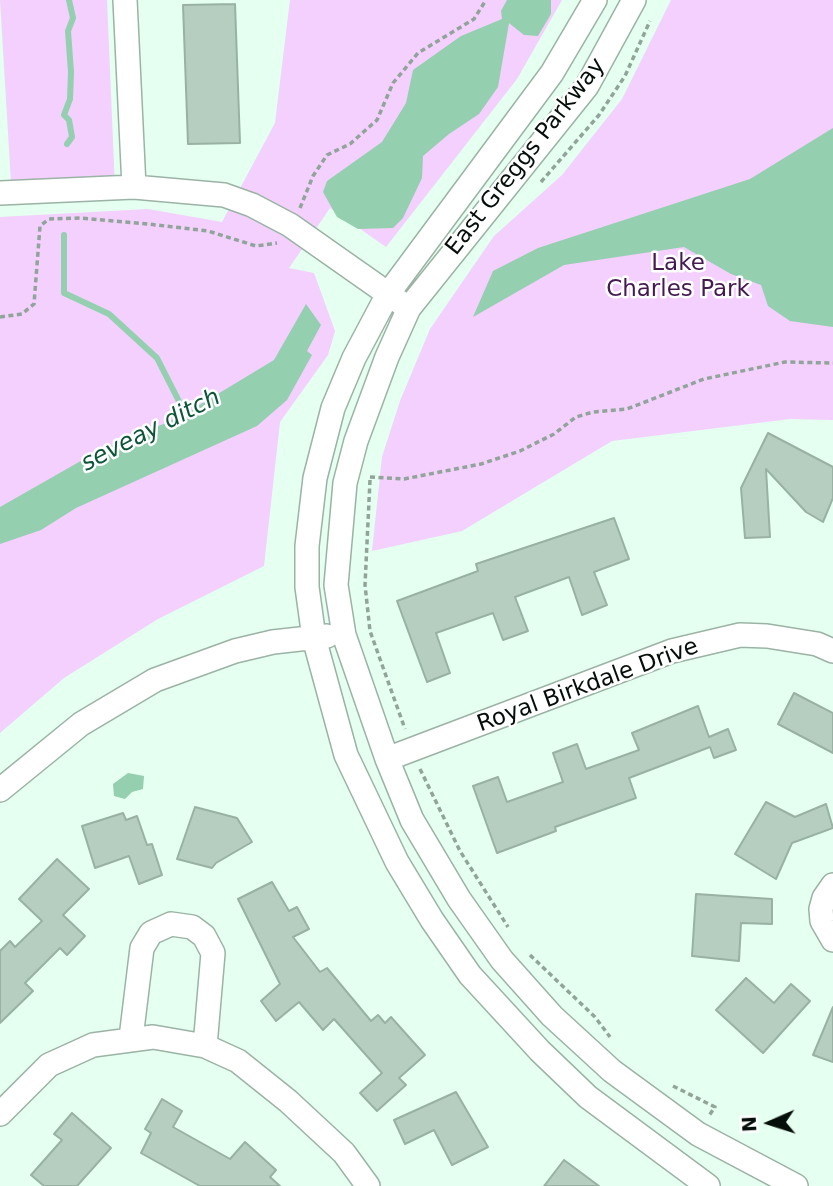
<!DOCTYPE html>
<html>
<head>
<meta charset="utf-8">
<style>
  body { margin:0 }
  #map { position:relative; width:833px; height:1186px; overflow:hidden; background:#e5fff0; font-family:"DejaVu Sans",sans-serif }
  canvas { display:block }
  .north { position:absolute; left:735px; top:1088px; width:70px; height:70px; -webkit-text-stroke:5px #fff; paint-order:stroke; rotate:267deg; font-size:19px; font-weight:700; line-height:28px; text-align:center; color:#060e09 }
  .north::after { content:''; display:block; margin:auto; width:24px; height:32px; background:#060e09; clip-path:polygon(50% 0,100% 100%,50% 72%,0 100%) }
</style>
</head>
<body>
<div id="map">
<canvas width="833" height="1186"></canvas>
<div class="north">N</div>
</div>
<script>
const c = document.querySelector('canvas').getContext('2d');
c.lineJoin = 'round';
function fill(path, color) { c.fillStyle = color; c.fill(path, 'evenodd'); }
const poly = rows => new Path2D(rows.map(r => 'M' + r).join(''));
function stroke(path, color, width, dash) { c.strokeStyle = color; c.lineWidth = width; c.lineCap = dash ? 'butt' : 'round'; c.setLineDash(dash || []); c.stroke(path); }
function write(font, color, halo, rows, align = 'center') {
  c.font = font + ' "DejaVu Sans",sans-serif'; c.lineWidth = 5; c.setLineDash([]); c.textBaseline = 'middle'; c.strokeStyle = halo; c.fillStyle = color; for (const [text, x, y, turn = 0] of rows) {
    c.save(); c.translate(x, y); c.rotate((+turn || 0) * Math.PI / 180); c.textAlign = isNaN(turn) ? turn : align; if (halo) c.strokeText(text, 0, 0); c.fillText(text, 0, 0); c.restore();
  }
}
fill(poly([
  [0,0,107,0,115,188,11,182],
  [290,0,562,0,517,79,386,247,330,208,289,268,314,273,335,331,328,355,280,422,264,566,158,619,64,678,0,733,0,217,148,209,222,222,275,123],
  [671,0,833,0,833,420,790,419,612,441,462,531,372,551,382,457,400,401,430,329,494,236,562,175,622,99]
]), '#f3d0fd');
fill(poly([
  [507,0,551,0,551,14,538,36,524,35,509,23,498,87,479,114,449,134,423,156,422,178,403,218,393,228,358,229,337,217,323,192,327,181,382,142,406,103,413,70,461,36,502,19,501,11],
  [833,128,833,327,790,321,768,306,761,285,731,274,684,247,564,265,473,317,493,271,538,248,750,179],
  [306,304,321,325,307,351,312,355,287,400,257,426,76,508,41,530,0,544,0,507,100,450,178,418,274,360],
  [128,773,144,776,143,789,132,792,125,799,114,796,113,784]
]), '#94cfaf');
stroke(poly([
  [67,144,72,137,69,120,64,115,70,99,71,72,68,31,73,18,69,0],
  [64,235,64,293,109,314,157,358,189,421]
]), '#94cfaf', 6);
const building = poly([
  [235,4,240,143,188,144,183,5,235,4],
  [768,433,833,467,833,498,823,522,806,512,766,469,770,537,745,538,741,488,768,433],
  [614,518,629,559,594,572,607,605,582,615,569,577,515,597,528,631,503,640,493,613,436,633,450,673,427,682,397,601,478,571,476,564,614,518],
  [794,693,833,713,833,753,778,724,794,693],
  [698,706,709,737,728,729,736,750,714,758,710,747,629,778,636,798,555,827,556,831,497,853,473,786,498,777,507,802,563,782,553,753,577,744,586,769,639,750,632,733,698,706],
  [766,802,795,817,826,804,833,828,792,843,776,879,735,854,766,802],
  [195,807,237,818,252,842,216,863,212,868,177,859,195,807],
  [123,813,126,820,137,816,147,845,152,844,162,875,139,884,129,856,95,868,82,826,123,813],
  [57,859,89,889,63,915,85,936,67,955,60,948,25,983,33,991,0,1023,0,951,10,941,15,947,42,921,19,899,57,859],
  [272,882,289,911,297,907,309,929,293,937,320,972,327,968,371,1021,378,1015,385,1023,391,1017,425,1055,399,1078,406,1085,377,1111,360,1093,382,1073,334,1019,323,1030,299,1002,276,1021,261,1001,280,984,238,899,272,882],
  [696,894,772,899,772,924,741,923,739,961,692,956,696,894],
  [746,978,774,1003,791,984,810,1001,763,1053,716,1010,746,978],
  [833,1007,833,1062,813,1055,833,1007],
  [456,1092,488,1147,452,1165,434,1130,405,1144,394,1120,456,1092],
  [162,1099,182,1111,173,1127,230,1159,245,1142,276,1170,270,1177,280,1186,200,1186,141,1153,151,1133,145,1129,162,1099],
  [72,1113,111,1148,77,1186,44,1186,31,1175,62,1140,54,1134,72,1113],
  [564,1160,599,1186,544,1186,564,1160]
]);
fill(building, '#b5cebf');
stroke(building, '#99b1a3', 2);
const minor = poly([
  [125,0,134,187],
  [595,0,552,73,388,294,354,358,333,408,315,478,307,546,307,587,314,638,346,755,397,862,432,920,470,975,540,1051,588,1097,708,1186],
  [634,0,587,86,409,308,387,357,356,441,345,483,336,585,344,635,387,759,412,820,459,899,502,960,552,1016,612,1071,698,1134,796,1186],
  [0,193,134,187,224,195,252,205,290,225,401,303],
  [387,759,672,651,740,635,767,636,817,644,833,651],
  [0,790,81,724,155,680,235,651,273,642,327,636],
  [833,885,824,898,821,909,822,921,833,940],
  [131,1038,142,948,151,933,171,924,192,927,204,936,213,953,205,1046],
  [0,1114,49,1065,93,1045,153,1037,205,1046,238,1061,288,1101,344,1153,368,1186]
]);
stroke(minor, '#9bb3a5', 26);
stroke(poly([
  [541,182,599,115,625,76,650,21],
  [300,208,313,176,327,155,350,144,377,120,393,83,418,53,474,19,486,0],
  [0,317,22,314,34,304,40,226,49,219,80,218,148,224,208,231,256,246,277,243],
  [370,477,404,479,481,464,520,451,554,434,576,417,593,412,627,409,704,379,785,362,833,363],
  [370,480,365,585,370,631,405,729],
  [420,769,460,851,508,927],
  [530,955,595,1017,610,1037],
  [673,1086,715,1107,708,1117]
]), '#91a499', 3.5, [5, 3.5]);
stroke(minor, '#fff', 23);
write('23px', '#060e09', '#fff', [
  ["East Greggs Parkway",526,157,-52],
  ["Royal Birkdale Drive",588,686,-20]
]);
write('23px', '#451a51', '#fff', [
  ["Lake",678,264],
  ["Charles Park",678,290]
]);
write('italic 24px', '#0c5538', '#fff', [
  ["seveay ditch",151,431,-27]
]);
</script>
</body>
</html>
